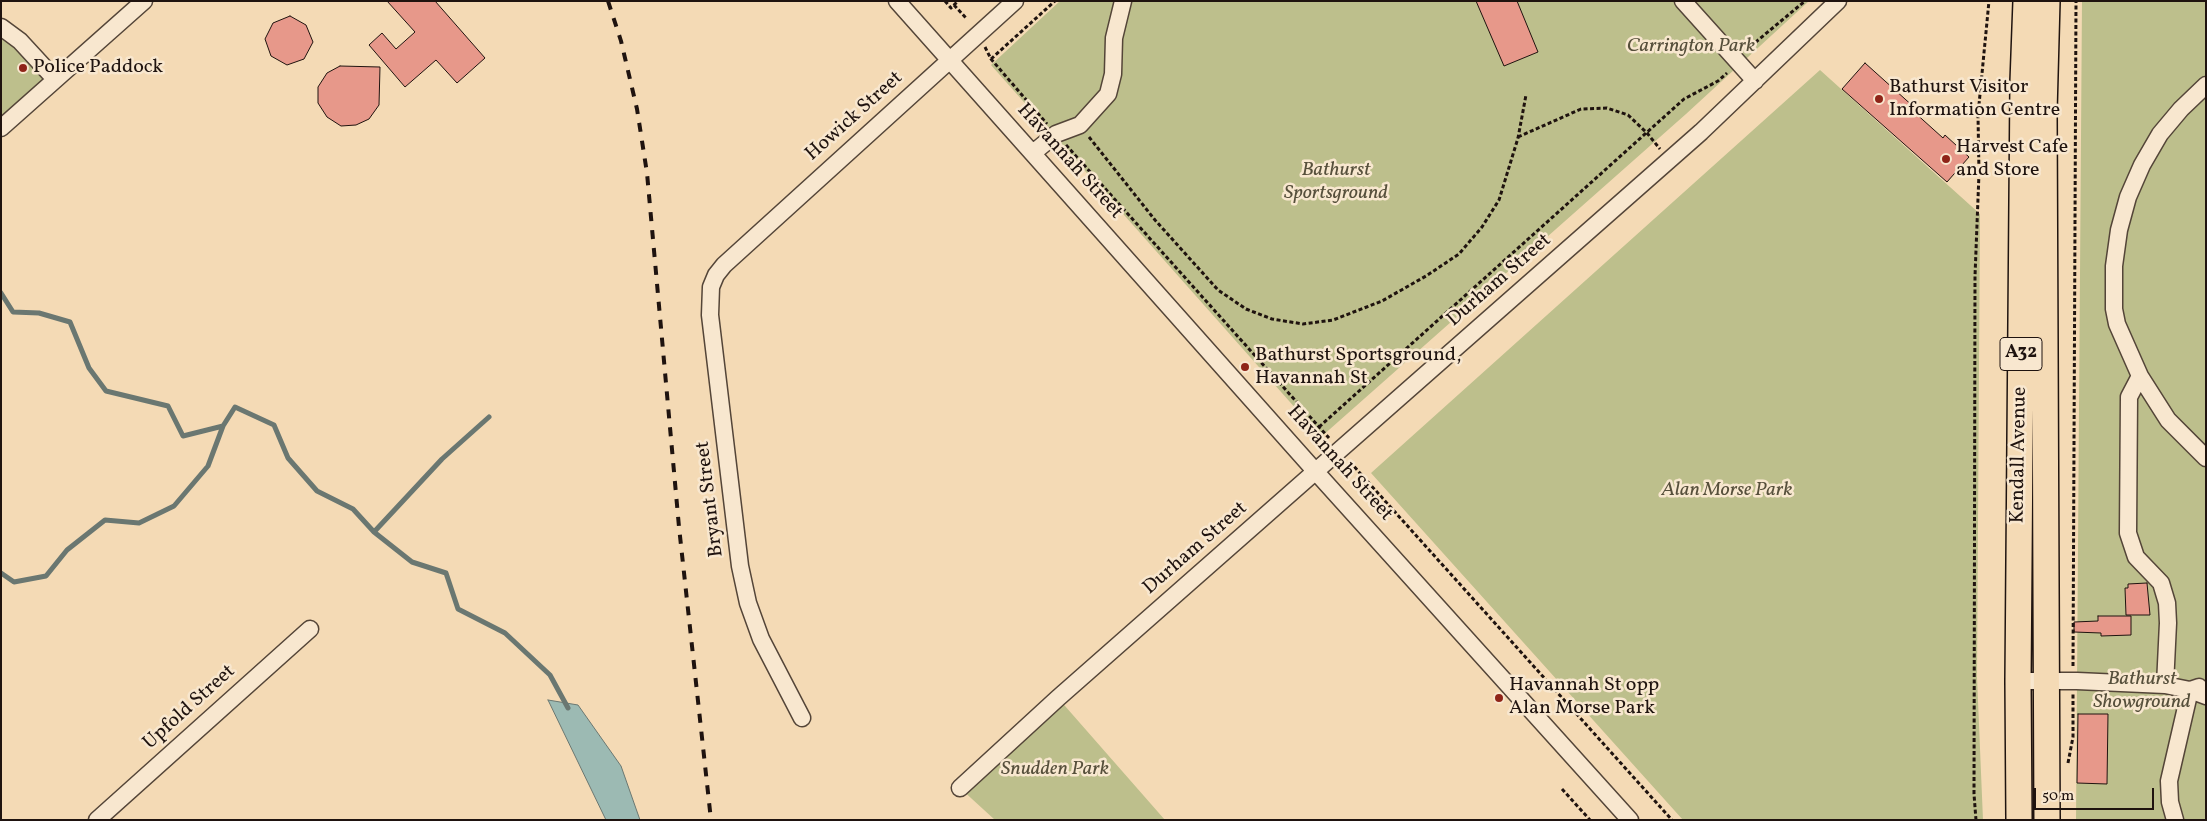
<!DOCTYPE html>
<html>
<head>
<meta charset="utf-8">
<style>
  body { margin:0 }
  #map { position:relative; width:2207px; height:821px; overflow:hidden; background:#f4dab5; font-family:Vollkorn,serif }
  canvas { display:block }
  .frame { position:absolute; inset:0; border:2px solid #1f130f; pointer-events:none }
  .scale { position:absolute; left:2034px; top:788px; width:120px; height:22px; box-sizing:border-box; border:2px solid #1f130f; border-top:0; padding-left:6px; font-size:15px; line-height:18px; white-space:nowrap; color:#1f130f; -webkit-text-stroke:4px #f8e7cf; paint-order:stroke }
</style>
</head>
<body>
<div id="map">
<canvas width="2207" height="821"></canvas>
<div class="frame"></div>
<div class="scale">50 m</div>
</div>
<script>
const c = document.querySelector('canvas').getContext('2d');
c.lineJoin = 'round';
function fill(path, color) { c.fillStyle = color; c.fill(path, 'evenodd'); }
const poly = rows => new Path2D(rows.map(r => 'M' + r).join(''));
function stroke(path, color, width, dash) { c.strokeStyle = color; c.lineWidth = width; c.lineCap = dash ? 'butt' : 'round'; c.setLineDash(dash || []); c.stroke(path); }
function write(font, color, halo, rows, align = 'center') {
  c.font = font + ' Vollkorn,serif'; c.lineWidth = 5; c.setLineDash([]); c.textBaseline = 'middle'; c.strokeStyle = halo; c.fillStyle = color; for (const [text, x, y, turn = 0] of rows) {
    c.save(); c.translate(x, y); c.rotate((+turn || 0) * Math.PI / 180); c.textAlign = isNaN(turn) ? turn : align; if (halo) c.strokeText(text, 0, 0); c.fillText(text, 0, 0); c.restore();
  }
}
fill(poly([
  [1060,1,1809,1,1686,114,1321,437,991,65],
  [2082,1,2206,1,2206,820,2076,820],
  [1,27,55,79,1,128],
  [1820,70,1980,214,1977,677,1983,820,1683,820,1371,473],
  [1058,698,1165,820,995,820,960,788]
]), '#bdbf8c');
const water = poly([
  [548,700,578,705,621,766,640,820,606,820,548,700]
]);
fill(water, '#9cbab3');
stroke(water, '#6a7771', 1);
stroke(poly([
  [1,293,13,312,39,313,70,322,89,368,106,391,168,406,183,436,223,426],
  [374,532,442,459,489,417],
  [1,573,14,582,46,576,67,550,105,520,139,523,174,506,208,466,223,426,235,407,274,425,288,458,317,491,353,509,374,532,412,562,446,573,458,609,505,633,550,675,568,708]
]), '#6a7771', 5);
const building = poly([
  [387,1,435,1,485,58,457,83,436,60,405,87,369,45,382,33,396,49,415,32,387,1],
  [1476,1,1517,1,1538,52,1504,66,1476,1],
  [290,16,306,25,313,42,304,59,287,65,271,56,265,39,273,23,290,16],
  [1865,63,1915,108,1913,111,1943,138,1945,135,1969,157,1947,182,1842,89,1865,63],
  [340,66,380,67,379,105,369,119,356,125,341,126,327,117,318,103,318,87,327,73,340,66],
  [2147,583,2150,615,2126,615,2125,588,2128,588,2128,584,2147,583],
  [2098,616,2131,616,2131,635,2101,636,2101,633,2074,632,2074,622,2098,621,2098,616],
  [2078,714,2108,714,2107,784,2077,783,2078,714]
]);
fill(building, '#e7988a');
stroke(building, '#1f130f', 1);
const minor = poly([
  [897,1,1316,472,1630,820],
  [1683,1,1755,81],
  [1,27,20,41,55,79],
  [2206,85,2181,109,2160,134,2142,165,2128,197,2119,230,2114,266,2114,309,2117,324,2140,376,2168,420,2206,458],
  [1,128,144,1],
  [1033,153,1056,134,1080,125,1108,94,1113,74,1114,38,1123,1],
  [2140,376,2129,397,2128,533,2136,557,2161,583,2167,603,2168,623,2165,685],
  [2018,681,2077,681,2165,685,2190,690,2206,696],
  [802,718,761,639,748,603,740,566,710,315,711,287,716,275,724,265,1015,1],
  [960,788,1058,698,1701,132,1838,1],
  [97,820,310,629],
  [2175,820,2170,802,2169,781,2190,690,2199,687]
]);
const highway = poly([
  [2019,820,2018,681,2023,82,2026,1],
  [2047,820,2044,112,2047,1]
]);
stroke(minor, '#544538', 19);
stroke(highway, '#1f130f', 28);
stroke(poly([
  [945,1,951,8,958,1],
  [954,5,966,18],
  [985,47,991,59,1047,124],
  [1747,52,1751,46,1805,1],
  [991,59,1055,1],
  [1089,137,1155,220,1218,290,1246,309,1272,319,1303,324,1333,320,1382,301,1426,276,1459,254,1482,227,1499,200,1518,138,1526,95],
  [1518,137,1581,109,1607,108,1628,115,1647,133,1660,149],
  [1066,145,1329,438],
  [1319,427,1684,99,1718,81,1727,73],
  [1350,462,1672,820],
  [2073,666,2076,1],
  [2068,763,2073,737,2073,694],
  [1562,789,1590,820],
  [1976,820,1974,794,1975,276,1979,173,1978,115,1989,1]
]), '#1f130f', 3, [4, 2.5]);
stroke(minor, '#f8e7cf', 16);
stroke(highway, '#f4dab5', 25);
stroke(poly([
  [608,1,621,41,637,109,647,173,679,527,711,820]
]), '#1f130f', 4, [9, 9]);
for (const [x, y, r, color] of [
  [23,68,5,"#8f2418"],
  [1879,99,5,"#8f2418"],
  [1946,159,5,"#8f2418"],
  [1245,367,5,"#8f2418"],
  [1499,698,5,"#8f2418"]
]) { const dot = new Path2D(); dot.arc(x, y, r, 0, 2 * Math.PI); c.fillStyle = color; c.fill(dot); stroke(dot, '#f8e7cf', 2); }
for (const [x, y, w] of [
  [2021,354,42]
]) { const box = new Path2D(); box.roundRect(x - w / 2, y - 16.5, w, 33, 4); c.fillStyle = '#f8e7cf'; c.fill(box); stroke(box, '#1f130f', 1); }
write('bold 19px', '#1f130f', null, [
  ["A32",2021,354]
]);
write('italic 20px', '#564f3b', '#f8e7cf', [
  ["Carrington Park",1691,47],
  ["Bathurst",1336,171],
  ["Sportsground",1336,194],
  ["Alan Morse Park",1727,491],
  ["Bathurst",2142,680],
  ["Showground",2142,703],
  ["Snudden Park",1055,770]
]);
write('20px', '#1f130f', '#f8e7cf', [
  ["Police Paddock",33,68],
  ["Bathurst Visitor",1889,88],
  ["Information Centre",1889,111],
  ["Harvest Cafe",1956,148],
  ["and Store",1956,171],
  ["Bathurst Sportsground,",1255,356],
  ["Havannah St",1255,379],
  ["Havannah St opp",1509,686],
  ["Alan Morse Park",1509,709]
], 'left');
write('20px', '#1f130f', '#f8e7cf', [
  ["Howick Street",855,117,-42],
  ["Havannah Street",1069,162,48],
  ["Durham Street",1500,281,-41],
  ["Kendall Avenue",2020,455,-89],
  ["Havannah Street",1339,464,48],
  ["Bryant Street",711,499,-97],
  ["Durham Street",1196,549,-41],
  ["Upfold Street",190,708,-42]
]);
</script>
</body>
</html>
